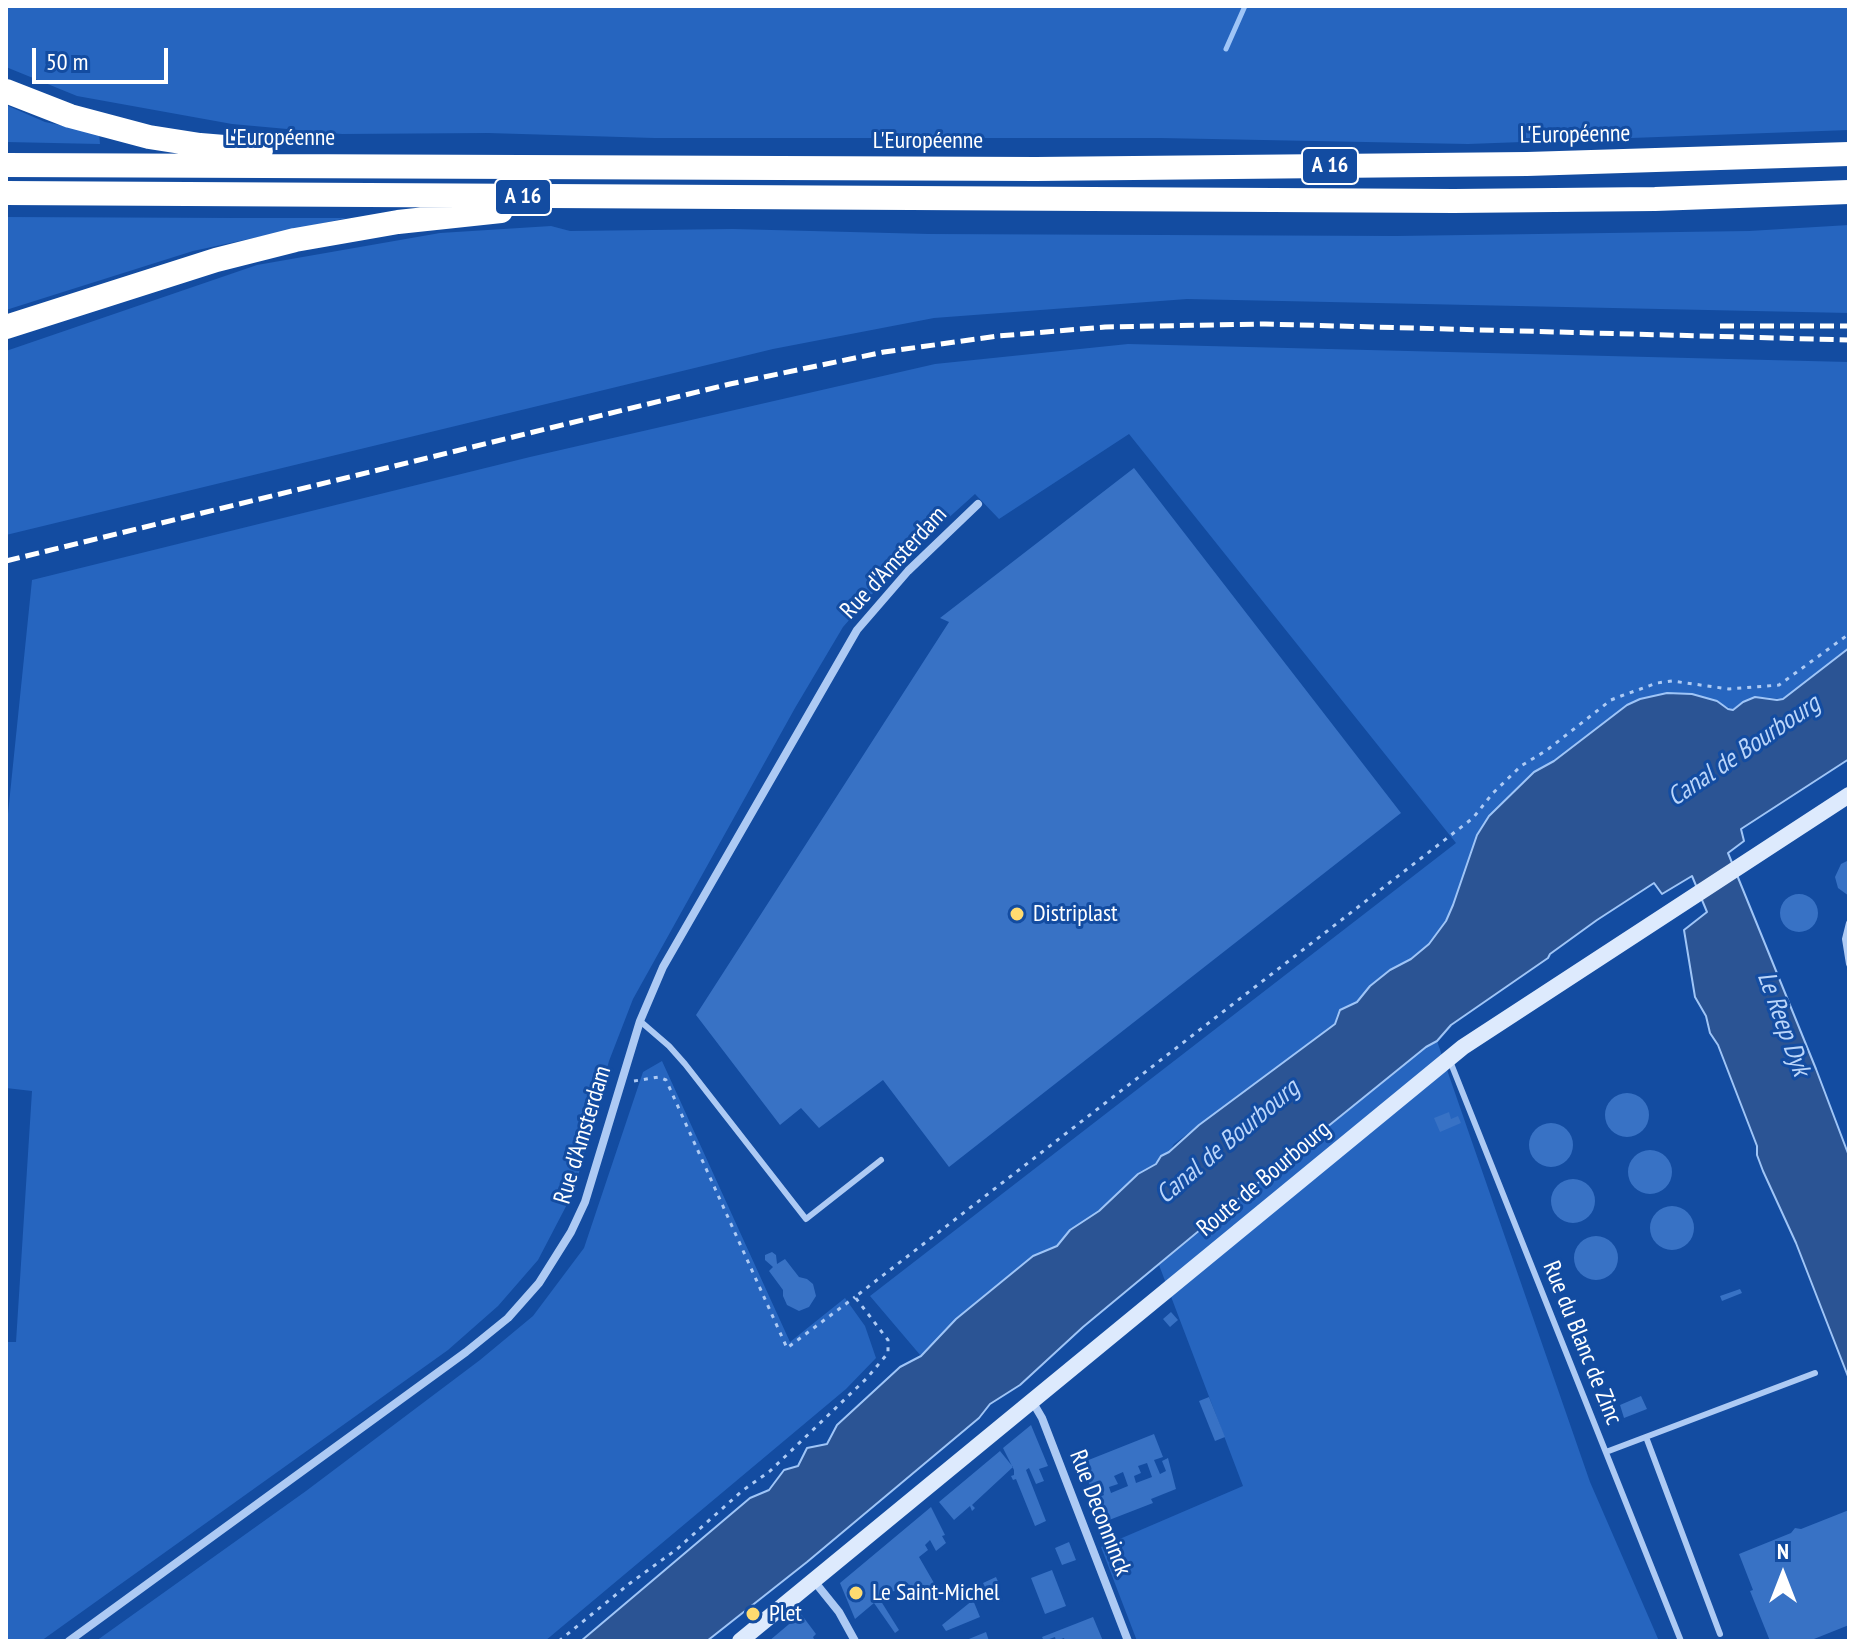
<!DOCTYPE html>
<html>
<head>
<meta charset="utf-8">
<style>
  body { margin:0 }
  #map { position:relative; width:1855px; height:1647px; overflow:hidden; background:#134ca1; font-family:"PT Sans Narrow",sans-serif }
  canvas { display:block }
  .frame { position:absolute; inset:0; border:8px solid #fff; pointer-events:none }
  .north { position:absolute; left:1743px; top:1535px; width:80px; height:80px; -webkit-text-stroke:6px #134ca1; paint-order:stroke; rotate:0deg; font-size:22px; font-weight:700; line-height:32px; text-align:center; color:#fff }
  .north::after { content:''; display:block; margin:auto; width:28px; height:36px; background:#fff; clip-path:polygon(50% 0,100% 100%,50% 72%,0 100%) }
  .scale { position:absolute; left:32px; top:48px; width:136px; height:36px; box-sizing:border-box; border:4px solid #fff; border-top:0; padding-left:10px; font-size:24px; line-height:28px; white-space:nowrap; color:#fff; -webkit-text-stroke:6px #134ca1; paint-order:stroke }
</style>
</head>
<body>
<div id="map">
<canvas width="1855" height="1647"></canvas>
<div class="frame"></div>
<div class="north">N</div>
<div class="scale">50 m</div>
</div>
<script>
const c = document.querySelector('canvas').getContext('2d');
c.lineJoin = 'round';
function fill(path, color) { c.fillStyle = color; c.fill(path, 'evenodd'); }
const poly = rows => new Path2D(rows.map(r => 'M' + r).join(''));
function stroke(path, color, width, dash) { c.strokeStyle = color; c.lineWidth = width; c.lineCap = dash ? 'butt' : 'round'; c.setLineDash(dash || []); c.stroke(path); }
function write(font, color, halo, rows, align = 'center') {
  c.font = font + ' "PT Sans Narrow",sans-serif'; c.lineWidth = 6; c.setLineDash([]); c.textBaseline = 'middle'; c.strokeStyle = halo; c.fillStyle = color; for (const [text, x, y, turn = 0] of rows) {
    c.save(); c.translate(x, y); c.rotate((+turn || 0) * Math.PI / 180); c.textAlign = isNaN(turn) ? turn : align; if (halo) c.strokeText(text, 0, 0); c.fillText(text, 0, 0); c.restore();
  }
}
fill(poly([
  [6,6,1849,6,1849,130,1468,144,1160,138,654,138,488,133,342,134,232,124,77,96,6,67],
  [6,105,45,122,99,133,100,144,6,142],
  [6,217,234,218,347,218,193,251,6,310],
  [1849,225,1849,313,1187,299,934,318,773,349,6,535,6,351,257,265,440,233,551,226,570,231,733,229,929,234,1396,236,1749,231],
  [1128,344,1849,362,1849,648,1783,699,1762,697,1738,705,1734,710,1705,697,1675,693,1659,694,1627,705,1554,761,1534,772,1489,816,1477,835,1454,905,1446,921,1429,944,1411,959,1390,970,1370,986,1357,1002,1337,1015,1335,1024,1199,1125,1174,1144,1169,1152,1161,1156,1156,1164,1137,1174,1099,1211,1070,1230,1057,1246,1033,1256,956,1319,921,1356,870,1296,1456,843,1129,434,999,519,975,494,904,558,843,627,795,708,633,999,609,1061,574,1191,538,1260,498,1306,448,1350,41,1641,6,1641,6,1342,16,1342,32,1091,6,1088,6,833,32,580,530,457,935,364],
  [1437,1041,1590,1482,1659,1641,1137,1641,1101,1547,1243,1486,1159,1265,1426,1047],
  [662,1061,790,1342,845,1298,865,1326,876,1358,846,1389,545,1641,96,1641,306,1491,480,1360,533,1316,584,1248,643,1072]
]), '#2665bf');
const water = poly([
  [1849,648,1849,759,1741,829,1744,841,1728,853,1816,1069,1849,1156,1849,1379,1796,1243,1763,1171,1757,1155,1757,1146,1718,1045,1710,1033,1706,1016,1695,997,1684,930,1707,912,1692,876,1662,894,1654,883,1597,920,1550,954,1548,958,1451,1025,1437,1041,1426,1047,1206,1225,1083,1327,1020,1385,990,1404,979,1418,807,1562,707,1641,581,1641,750,1498,769,1490,784,1470,798,1466,807,1448,827,1444,837,1425,900,1367,921,1356,956,1319,1033,1256,1057,1246,1070,1230,1099,1211,1138,1174,1156,1164,1161,1156,1169,1152,1199,1125,1335,1024,1340,1010,1357,1002,1370,986,1390,970,1411,959,1429,944,1446,921,1453,905,1477,835,1489,816,1534,772,1554,761,1627,705,1640,699,1667,693,1692,694,1717,701,1728,709,1733,710,1743,702,1755,697,1777,700,1783,699,1849,648]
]);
fill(water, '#2b5494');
stroke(water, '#9fc5f7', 2);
stroke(poly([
  [1226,49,1245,6]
]), '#9fc5f7', 5);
fill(poly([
  [1134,468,1401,813,949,1167,883,1080,819,1128,801,1108,780,1125,696,1015,949,622,940,618],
  [1849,860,1849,896,1838,888,1835,877,1841,864],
  '1780 913a19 19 0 1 1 38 0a19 19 0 1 1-38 0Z',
  '1605 1115a22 22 0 1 1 44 0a22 22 0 1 1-44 0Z',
  [1449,1112,1451,1119,1458,1116,1461,1123,1440,1132,1434,1118],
  '1529 1145a22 22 0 1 1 44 0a22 22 0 1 1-44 0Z',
  '1628 1172a22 22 0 1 1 44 0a22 22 0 1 1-44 0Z',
  '1551 1201a22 22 0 1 1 44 0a22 22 0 1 1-44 0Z',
  '1650 1228a22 22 0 1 1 44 0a22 22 0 1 1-44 0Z',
  '1574 1258a22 22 0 1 1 44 0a22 22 0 1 1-44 0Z',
  [772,1252,776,1255,777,1264,785,1259,799,1277,807,1279,813,1284,816,1296,809,1307,799,1311,787,1305,783,1296,783,1290,769,1271,773,1267,765,1260,765,1255],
  [1740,1289,1742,1293,1722,1301,1720,1296],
  [1171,1312,1178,1320,1170,1327,1163,1319],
  [1641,1396,1647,1409,1624,1418,1620,1405],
  [1209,1397,1225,1437,1215,1441,1199,1401],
  [1031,1425,1048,1466,1039,1469,1044,1481,1036,1484,1029,1468,1026,1470,1046,1521,1035,1526,1016,1479,1013,1480,1011,1476,1014,1475,1014,1470,1003,1448],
  [1154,1434,1163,1457,1154,1460,1160,1474,1166,1471,1162,1461,1168,1458,1176,1489,1151,1499,1153,1503,1104,1522,1095,1499,1104,1495,1102,1490,1093,1493,1081,1463],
  [1147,1463,1152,1477,1136,1483,1134,1476,1141,1473,1138,1466],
  [1123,1472,1128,1486,1111,1493,1109,1487,1118,1484,1114,1476],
  [1000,1451,1013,1467,972,1505,975,1508,972,1511,970,1506,954,1520,939,1502],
  [931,1507,945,1535,942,1536,946,1543,936,1551,930,1540,925,1545,928,1550,919,1557,934,1583,917,1597,909,1584,903,1589,905,1592,902,1594,898,1589,879,1598,899,1630,895,1633,874,1603,855,1619,840,1583],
  [1849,1510,1849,1625,1809,1641,1770,1641,1750,1591,1753,1590,1739,1554,1791,1533,1795,1528,1801,1529],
  [1069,1542,1076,1560,1062,1565,1055,1548],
  [1052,1570,1066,1606,1045,1614,1031,1578],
  [996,1577,999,1584,986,1589,983,1583],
  [973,1600,980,1617,946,1631,942,1625],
  [801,1614,816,1634,813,1637,815,1641,769,1641],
  [1093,1617,1103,1641,1065,1641,1064,1638,1056,1641,1055,1637,1044,1641,1042,1637],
  [986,1632,989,1641,964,1641]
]), '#3872c5');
stroke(poly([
  [634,1081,659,1077,666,1080,787,1348,855,1297],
  [559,1641,629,1584,677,1549,742,1491,770,1471,867,1378,888,1353,888,1340,855,1297,1473,818,1493,793,1521,766,1547,750,1611,700,1621,696,1657,683,1672,681,1729,689,1779,685,1849,634]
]), '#adcaf4', 3, [4, 6]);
stroke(poly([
  [1849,923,1845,939,1849,964],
  [640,1021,669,1046,685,1064,806,1219,881,1160],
  [1450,1061,1681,1641],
  [1646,1437,1720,1634],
  [1606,1452,1815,1373]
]), '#adcaf4', 6);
stroke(poly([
  [1032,1401,1042,1418,1128,1641],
  [814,1581,839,1612,855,1641],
  [69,1641,466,1352,508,1318,539,1283,571,1232,585,1202,640,1021,663,967,857,630,908,571,978,504]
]), '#adcaf4', 8);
stroke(poly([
  [740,1641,1463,1047,1849,795]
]), '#ddeafd', 16);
stroke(poly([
  [6,91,70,116,149,137,200,145,261,150],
  [6,165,1036,169,1527,164,1849,154],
  [6,193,1454,201,1655,199,1849,192],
  [6,327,216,260,295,240,398,222,501,211]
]), '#fff', 24);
stroke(poly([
  [1720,326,1849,326],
  [6,561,730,384,884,352,998,336,1105,327,1265,324,1849,340]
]), '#fff', 5, [14, 6]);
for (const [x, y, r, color] of [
  [1017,914,8,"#ffdb70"],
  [856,1593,8,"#ffdb70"],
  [753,1614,8,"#ffdb70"]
]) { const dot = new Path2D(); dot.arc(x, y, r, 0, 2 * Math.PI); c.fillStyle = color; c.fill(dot); stroke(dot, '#134ca1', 3); }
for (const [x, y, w] of [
  [1330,166,56],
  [523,197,56]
]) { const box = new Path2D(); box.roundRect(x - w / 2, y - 18, w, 36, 6); c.fillStyle = '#134ca1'; c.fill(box); stroke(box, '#fff', 2); }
write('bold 22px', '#fff', null, [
  ["A 16",1330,166],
  ["A 16",523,197]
]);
write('24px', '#fff', '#134ca1', [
  ["L'Européenne",1575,135,-1],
  ["L'Européenne",280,138],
  ["L'Européenne",928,141],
  ["Rue d'Amsterdam",894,563,-47],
  ["Rue d'Amsterdam",583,1135,-73],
  ["Route de Bourbourg",1264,1179,-40],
  ["Rue du Blanc de Zinc",1582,1343,68],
  ["Rue Deconninck",1100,1513,69]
]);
write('24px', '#fff', '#134ca1', [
  ["Distriplast",1033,914],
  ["Le Saint-Michel",872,1593],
  ["Plet",769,1614]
], 'left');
write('italic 26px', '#bad5fa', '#134ca1', [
  ["Canal de Bourbourg",1744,751,-34],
  ["Le Reep Dyk",1783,1024,70],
  ["Canal de Bourbourg",1228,1142,-40]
]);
</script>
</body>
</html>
